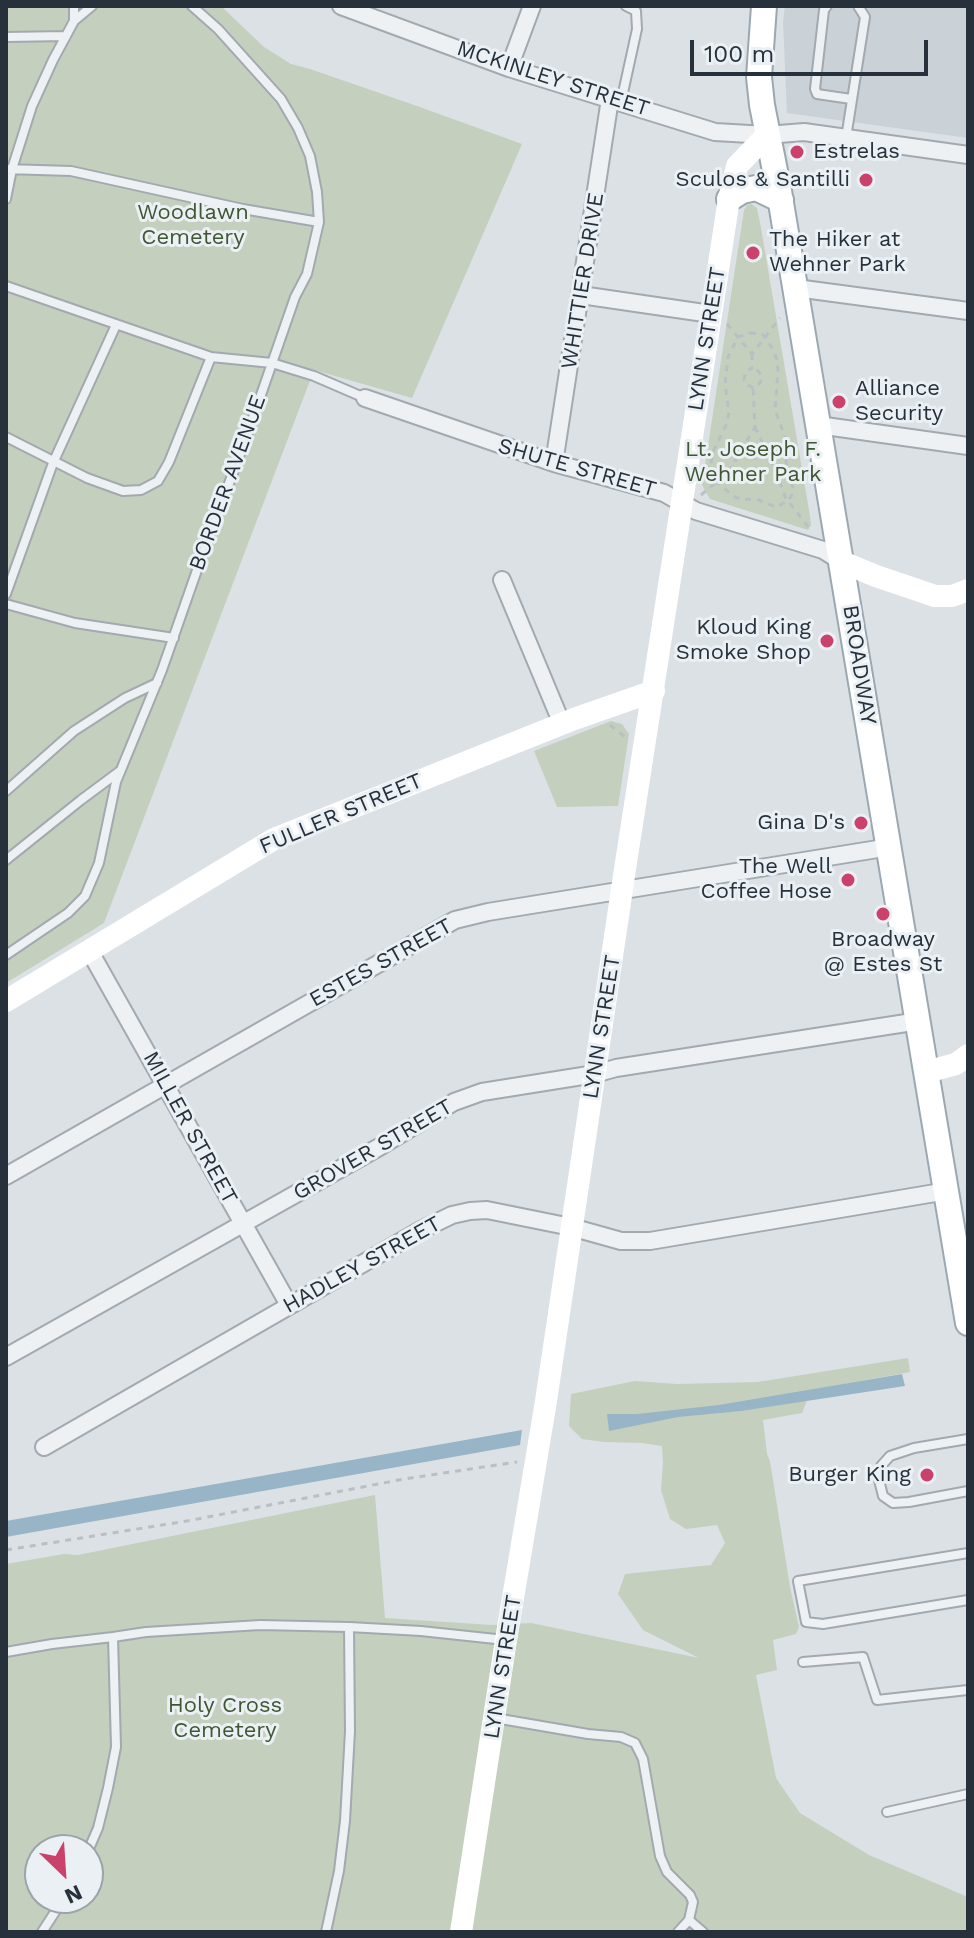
<!DOCTYPE html>
<html>
<head>
<meta charset="utf-8">
<style>
  body { margin:0 }
  #map { position:relative; width:974px; height:1938px; overflow:hidden; background:#dce1e6; font-family:"Work Sans",sans-serif }
  canvas { display:block }
  .frame { position:absolute; inset:0; border:8px solid #26313b; pointer-events:none }
  .north { position:absolute; left:24px; top:1834px; width:80px; height:80px; box-sizing:border-box; background:#ebf0f4; border:2px solid #9ca4aa; border-radius:50%; rotate:155deg; font-size:22px; font-weight:700; line-height:32px; text-align:center; color:#26313b }
  .north::after { content:''; display:block; margin:auto; width:28px; height:36px; background:#ca416c; clip-path:polygon(50% 0,100% 100%,50% 72%,0 100%) }
  .scale { position:absolute; left:690px; top:40px; width:238px; height:36px; box-sizing:border-box; border:4px solid #26313b; border-top:0; padding-left:10px; font-size:24px; line-height:28px; white-space:nowrap; color:#26313b; -webkit-text-stroke:6px #ebf0f4; paint-order:stroke }
</style>
</head>
<body>
<div id="map">
<canvas width="974" height="1938"></canvas>
<div class="frame"></div>
<div class="north">N</div>
<div class="scale">100 m</div>
</div>
<script>
const c = document.querySelector('canvas').getContext('2d');
c.lineJoin = 'round';
function fill(path, color) { c.fillStyle = color; c.fill(path, 'evenodd'); }
const poly = rows => new Path2D(rows.map(r => 'M' + r).join(''));
function stroke(path, color, width, dash) { c.strokeStyle = color; c.lineWidth = width; c.lineCap = dash ? 'butt' : 'round'; c.setLineDash(dash || []); c.stroke(path); }
function write(font, color, halo, rows, align = 'center') {
  c.font = font + ' "Work Sans",sans-serif'; c.lineWidth = 6; c.setLineDash([]); c.textBaseline = 'middle'; c.strokeStyle = halo; c.fillStyle = color; for (const [text, x, y, turn = 0] of rows) {
    c.save(); c.translate(x, y); c.rotate((+turn || 0) * Math.PI / 180); c.textAlign = isNaN(turn) ? turn : align; if (halo) c.strokeText(text, 0, 0); c.fillText(text, 0, 0); c.restore();
  }
}
fill(poly([
  [785,6,968,6,968,138,787,113,783,22]
]), '#cad1d7');
fill(poly([
  [6,6,221,6,264,47,291,64,310,69,417,106,522,144,412,398,314,370,104,923,6,983],
  [751,204,757,208,761,228,810,516,811,525,808,530,710,499,702,485,744,210,747,205],
  [611,721,622,724,629,734,618,806,557,807,534,751],
  [908,1358,910,1372,811,1390,802,1413,763,1420,767,1454,770,1461,790,1587,799,1627,796,1634,773,1640,777,1670,756,1675,776,1778,800,1813,869,1855,968,1897,968,1932,6,1932,6,1564,64,1554,78,1555,375,1495,385,1618,492,1625,531,1623,699,1658,643,1630,618,1594,625,1574,711,1565,725,1543,717,1525,686,1529,670,1519,661,1490,663,1462,662,1446,642,1443,604,1442,582,1439,569,1426,571,1394,635,1381,677,1384,758,1382],
  [40,1850,88,1850,88,1898,40,1898]
]), '#c5cfbd');
fill(poly([
  [902,1374,905,1386,741,1411,678,1417,609,1431,607,1414,637,1414,719,1405],
  [522,1430,520,1445,6,1537,6,1521]
]), '#97b5c6');
const lane = poly([
  [74,6,74,21,92,6],
  [827,6,824,10,815,89,817,94,851,99],
  [6,37,66,36],
  [621,102,637,29,636,11,626,6],
  [846,138,865,17,858,6],
  [6,169,71,171,243,209,319,222],
  [6,199,12,169,32,106,53,60,74,21],
  [6,286,211,357,272,363,314,376,365,398],
  [6,437,87,478,123,491,141,490,158,481,169,462,211,357],
  [6,594,53,463,116,325],
  [6,604,75,623,174,638],
  [6,791,74,731,125,698,157,683],
  [6,860,81,800,120,771],
  [6,955,68,913,85,896,99,863,116,782,162,670,203,553,246,438,295,297,307,274,319,222,317,192,310,156,298,128,281,99,218,29,192,6],
  [968,1439,914,1448,890,1456,881,1466,879,1480,883,1496,893,1503,909,1502,968,1491],
  [968,1553,798,1581,806,1622,823,1624,968,1600],
  [6,1652,52,1644,113,1637,146,1632,260,1625,349,1627,421,1631,505,1640],
  [803,1662,863,1657,877,1700,968,1690],
  [495,1718,588,1734,621,1737,635,1743,643,1759,660,1856,667,1872,690,1895,693,1902,689,1920],
  [887,1812,968,1794],
  [88,1851,98,1828,108,1788,116,1747,113,1637],
  [689,1920,703,1932],
  [42,1932,64,1898],
  [326,1932,339,1871,345,1821,350,1731,349,1627],
  [678,1932,689,1920]
]);
const street = poly([
  [341,6,509,68,715,132,767,135,804,132,968,155],
  [509,68,532,6],
  [796,288,968,311],
  [581,295,711,314],
  [365,398,554,463,664,493,696,511,823,550,842,562],
  [818,425,968,446],
  [554,463,610,99],
  [502,580,562,724],
  [89,950,289,1305],
  [6,1176,455,920,488,912,890,847],
  [6,1357,381,1146,454,1102,482,1092,595,1074,616,1068,919,1021],
  [44,1447,421,1230,452,1215,470,1211,487,1210,571,1227,621,1241,650,1241,947,1191]
]);
const primary = poly([
  [764,6,759,77,762,105,779,191,968,1323],
  [729,199,742,191,756,188,781,200]
]);
stroke(lane, '#a2a9af', 12);
stroke(street, '#a2a9af', 20);
stroke(primary, '#9ba8b1', 28);
stroke(poly([
  [727,324,752,354,780,318],
  [750,333,762,334,765,337,774,351,777,360,778,371,775,410,787,442,786,468,793,488,792,495,788,501,776,507,759,500,740,499,733,496,717,482,711,466,712,454,727,423,729,412,725,384,728,357,738,337,750,333],
  [752,354,752,368,745,373,744,380,748,385,753,388,760,383,762,376,758,371,752,368],
  [755,427,777,474,785,497,809,528],
  [754,454,755,464],
  [739,455,767,454],
  [701,495,728,473,755,427,753,388],
  [610,725,625,737],
  [6,1550,187,1521,404,1479,517,1462]
]), '#babfc4', 3, [6, 6]);
stroke(lane, '#eef1f4', 8);
stroke(street, '#eef1f4', 16);
stroke(poly([
  [842,562,876,576,935,596,952,596,968,590],
  [6,1001,274,839,574,719,654,691],
  [926,1072,956,1064,968,1055],
  [461,1932,506,1640,546,1401,625,869,729,199,737,166,767,135]
]), '#fff', 22);
stroke(primary, '#fff', 24);
for (const [x, y, r, color] of [
  [797,152,8,"#ca416c"],
  [866,180,8,"#ca416c"],
  [753,253,8,"#ca416c"],
  [839,402,8,"#ca416c"],
  [827,641,8,"#ca416c"],
  [861,823,8,"#ca416c"],
  [848,880,8,"#ca416c"],
  [883,914,8,"#ca416c"],
  [927,1475,8,"#ca416c"]
]) { const dot = new Path2D(); dot.arc(x, y, r, 0, 2 * Math.PI); c.fillStyle = color; c.fill(dot); stroke(dot, '#ebf0f4', 3); }
write('22px', '#26313b', '#ebf0f4', [
  ["MCKINLEY STREET",553,79,18],
  ["WHITTIER DRIVE",583,281,-81],
  ["LYNN STREET",707,339,-81],
  ["SHUTE STREET",577,468,16],
  ["BORDER AVENUE",228,483,-70],
  ["BROADWAY",859,665,81],
  ["FULLER STREET",341,814,-23],
  ["ESTES STREET",381,963,-29],
  ["LYNN STREET",602,1027,-81],
  ["MILLER STREET",190,1128,61],
  ["GROVER STREET",373,1150,-30],
  ["HADLEY STREET",362,1265,-29],
  ["LYNN STREET",503,1667,-81]
]);
write('22px', '#26313b', '#ebf0f4', [
  ["Estrelas",813,152,"left"],
  ["Sculos & Santilli",850,180],
  ["The Hiker at",769,240,"left"],
  ["Wehner Park",769,265,"left"],
  ["Alliance",855,389,"left"],
  ["Security",855,414,"left"],
  ["Kloud King",811,628],
  ["Smoke Shop",811,653],
  ["Gina D's",845,823],
  ["The Well",832,867],
  ["Coffee Hose",832,892],
  ["Broadway",883,940,"center"],
  ["@ Estes St",883,965,"center"],
  ["Burger King",911,1475]
], 'right');
write('22px', '#405734', '#ebf0f4', [
  ["Woodlawn",193,213],
  ["Cemetery",193,238],
  ["Lt. Joseph F.",753,450],
  ["Wehner Park",753,475],
  ["Holy Cross",225,1706],
  ["Cemetery",225,1731]
]);
</script>
</body>
</html>
